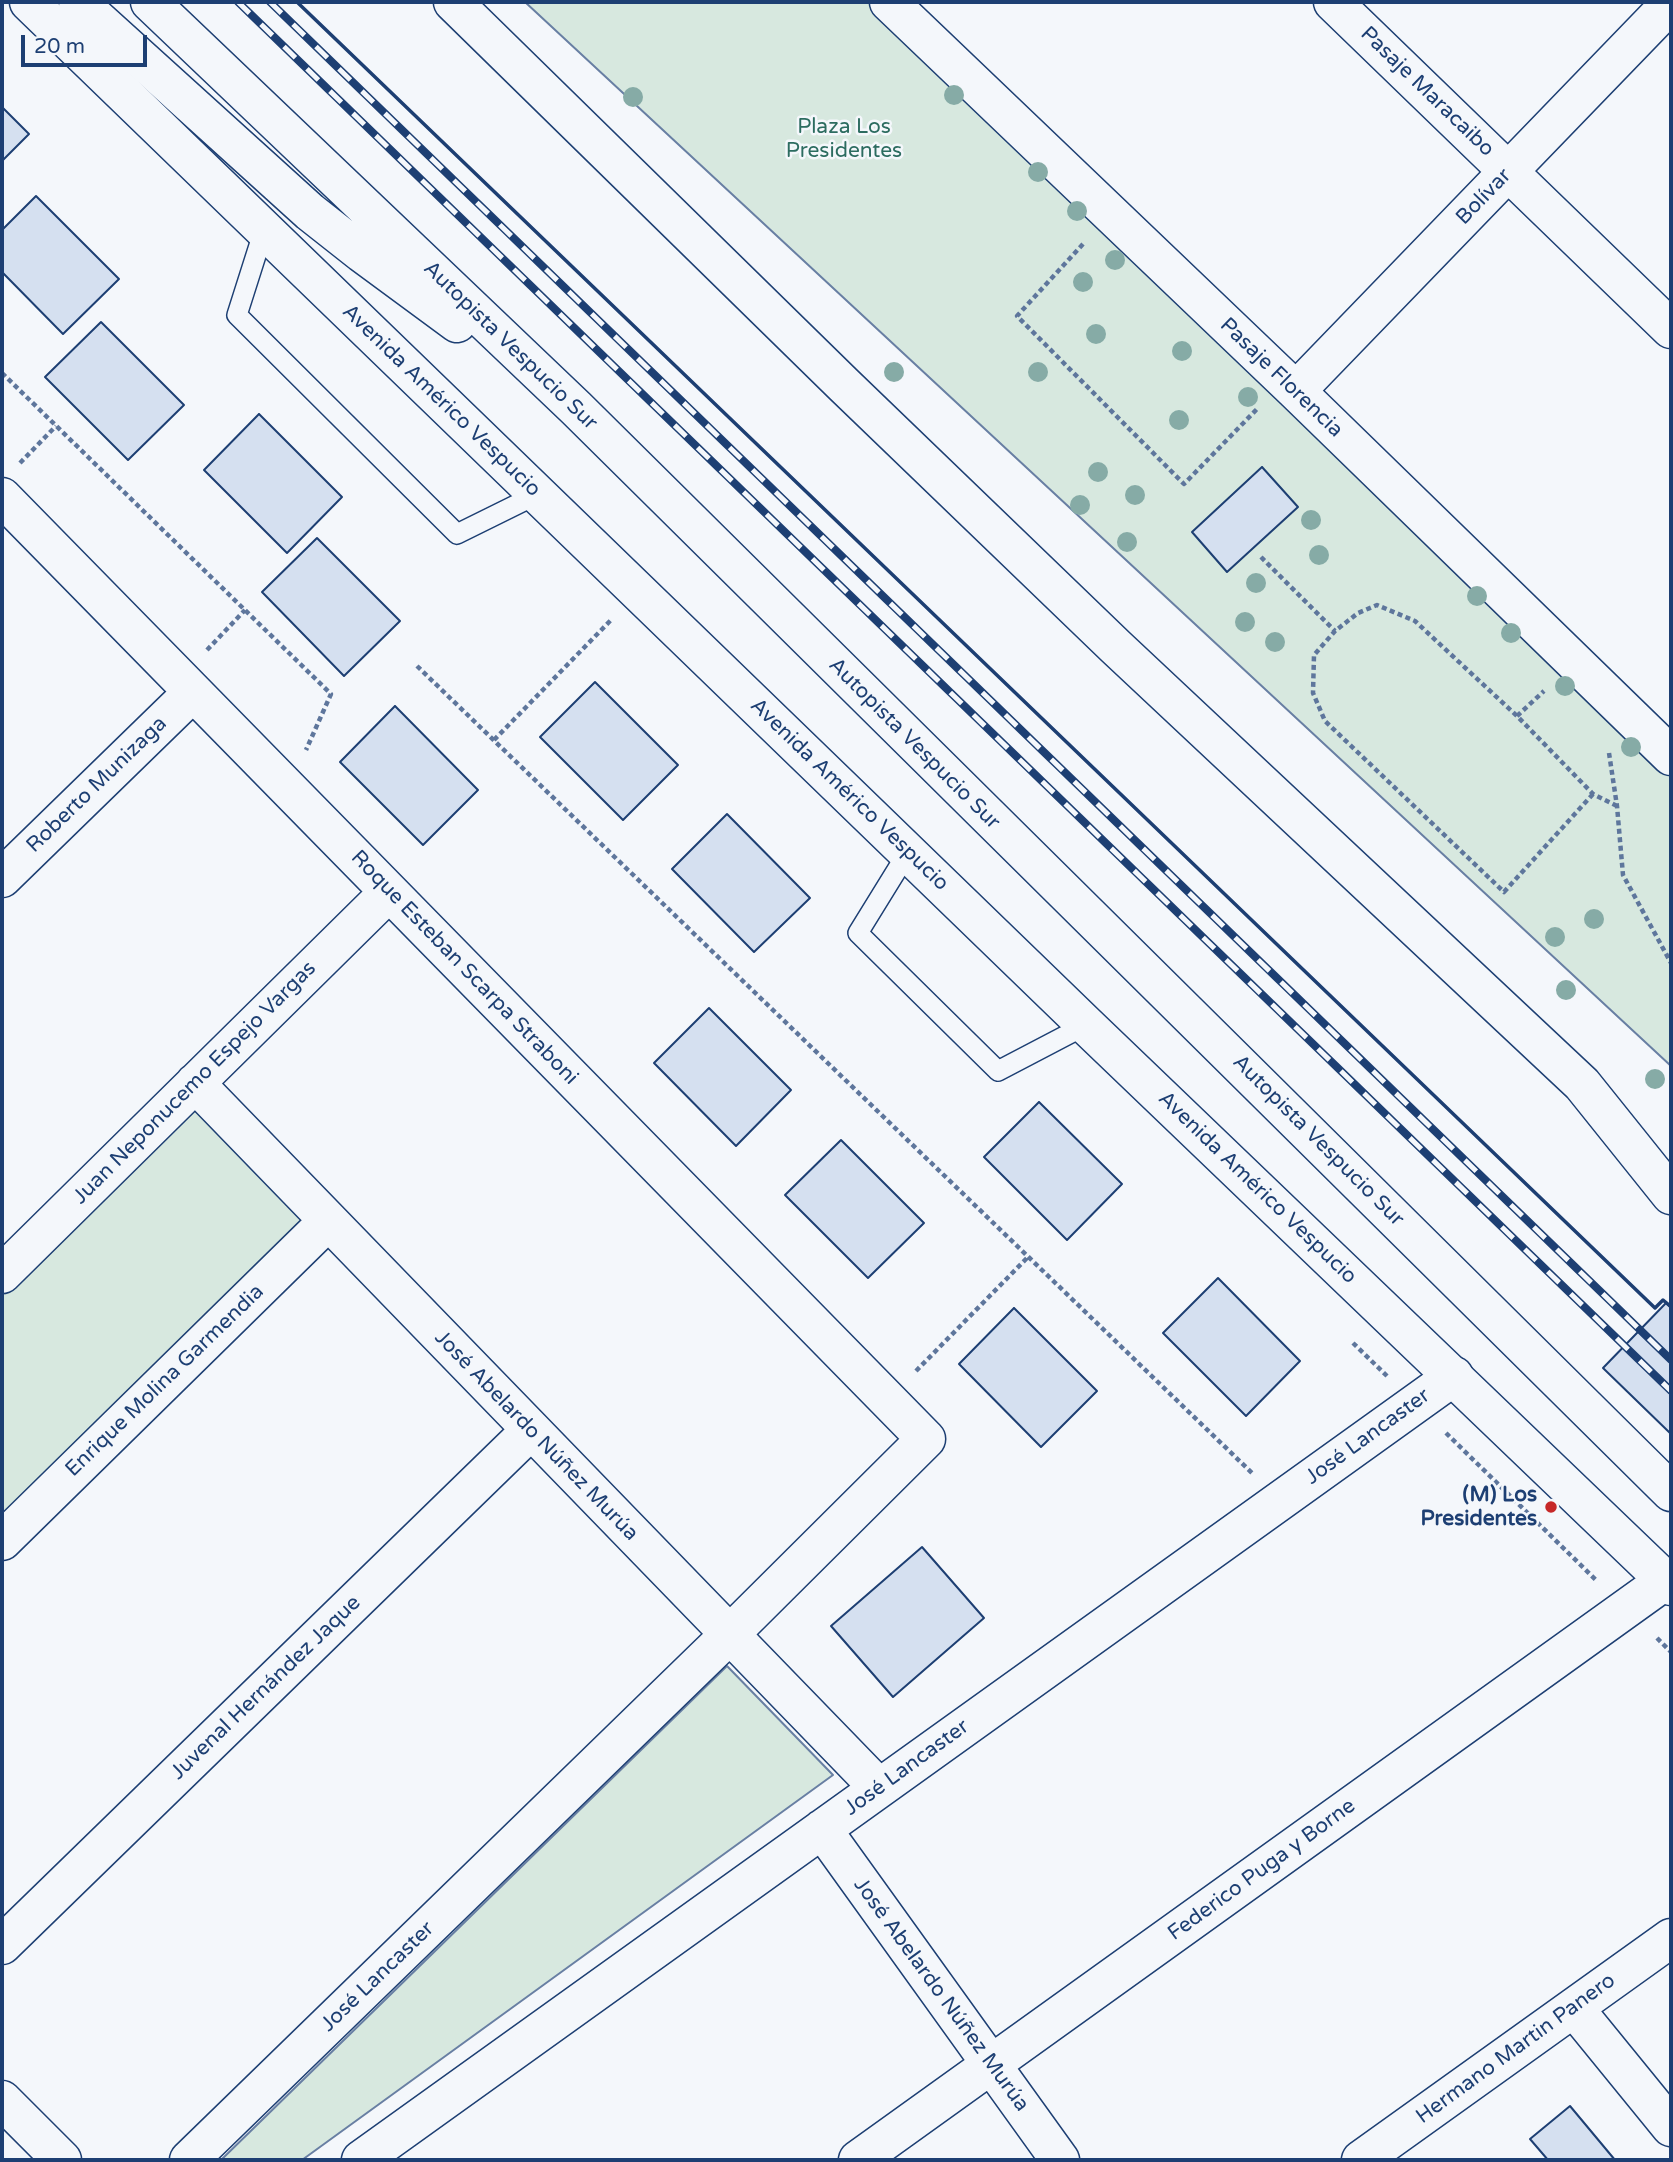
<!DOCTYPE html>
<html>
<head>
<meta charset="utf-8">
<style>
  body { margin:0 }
  #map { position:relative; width:1673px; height:2162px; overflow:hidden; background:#f4f7fb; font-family:"Varela Round",sans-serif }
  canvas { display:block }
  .frame { position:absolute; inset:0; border:4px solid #1d3f73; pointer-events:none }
  .scale { position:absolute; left:21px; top:35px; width:126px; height:32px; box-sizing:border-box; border:4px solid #1d3f73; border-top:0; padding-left:9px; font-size:21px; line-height:24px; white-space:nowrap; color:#1d3f73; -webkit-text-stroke:5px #f4f7fb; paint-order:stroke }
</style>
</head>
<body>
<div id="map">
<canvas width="1673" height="2162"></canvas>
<div class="frame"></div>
<div class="scale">20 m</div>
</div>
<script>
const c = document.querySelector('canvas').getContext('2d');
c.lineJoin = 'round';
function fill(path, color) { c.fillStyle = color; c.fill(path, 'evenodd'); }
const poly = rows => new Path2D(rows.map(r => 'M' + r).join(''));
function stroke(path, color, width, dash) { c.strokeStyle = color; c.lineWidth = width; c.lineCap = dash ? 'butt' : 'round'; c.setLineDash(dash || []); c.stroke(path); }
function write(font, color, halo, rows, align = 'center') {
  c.font = font + ' "Varela Round",sans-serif'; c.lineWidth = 5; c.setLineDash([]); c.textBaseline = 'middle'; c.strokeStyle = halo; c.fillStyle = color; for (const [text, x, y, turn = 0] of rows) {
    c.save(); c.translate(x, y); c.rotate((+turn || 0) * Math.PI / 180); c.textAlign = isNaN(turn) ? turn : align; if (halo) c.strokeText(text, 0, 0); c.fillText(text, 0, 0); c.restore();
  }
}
const green = poly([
  [525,2,870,2,1671,775,1671,1066,525,2],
  [196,1101,309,1221,2,1530,2,1290,196,1101],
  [727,1666,833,1775,302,2160,221,2160,727,1666]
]);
fill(green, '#d7e8df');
stroke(green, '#687fa3', 2);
const building = poly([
  [2,107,29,134,2,161,2,107],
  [36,196,119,279,63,334,2,272,2,230,36,196],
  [101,322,184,405,128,460,45,377,101,322],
  [259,414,342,497,287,553,204,470,259,414],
  [1262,467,1298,507,1227,572,1192,532,1262,467],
  [317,538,400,621,344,676,262,592,317,538],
  [595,682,678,765,623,820,540,737,595,682],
  [395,706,478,790,423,845,340,762,395,706],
  [727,814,810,898,754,952,672,869,727,814],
  [709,1008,791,1090,736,1146,654,1063,709,1008],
  [1039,1102,1122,1184,1067,1240,984,1157,1039,1102],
  [841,1140,924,1223,868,1278,785,1195,841,1140],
  [1218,1278,1300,1361,1246,1416,1163,1333,1218,1278],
  [1666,1303,1671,1308,1671,1434,1603,1368,1666,1303],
  [1014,1308,1097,1391,1041,1447,959,1364,1014,1308],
  [922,1547,984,1618,893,1697,831,1626,922,1547],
  [1570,2106,1615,2160,1548,2160,1530,2139,1570,2106]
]);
fill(building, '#d5e0f0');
stroke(building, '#1d3f73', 2);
const lane = poly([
  [264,230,237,315,457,534,538,494],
  [908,852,858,933,998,1071,1086,1025]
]);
const street = poly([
  [889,2,1296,391,1671,756],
  [1333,2,1671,329],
  [1296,391,1671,3],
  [2,497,926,1439,729,1635,189,2160],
  [2,878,193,692],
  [195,1083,879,1788],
  [2,1274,389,892],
  [2,1541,328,1221],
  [822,1829,1060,2160],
  [2,1945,530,1431],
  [1574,2008,1671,2127],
  [2,2100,62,2160],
  [361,2160,1454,1376],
  [858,2160,1666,1580],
  [1361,2160,1671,1938]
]);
const primary = poly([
  [29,2,1086,1025,1671,1586]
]);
const highway = poly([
  [78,2,310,212,362,253,457,323],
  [150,2,576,408,1671,1492],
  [453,2,844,385,1116,647,1582,1084,1671,1195]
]);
stroke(lane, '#1d3f73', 22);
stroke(street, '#1d3f73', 41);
stroke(primary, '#1d3f73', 41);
stroke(highway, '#1d3f73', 41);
stroke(poly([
  [1083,244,1017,316,1184,484,1257,409],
  [2,373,331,694,306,750],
  [20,463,56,426],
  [1261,557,1335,631],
  [207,650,245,610],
  [417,666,1252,1473],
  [1517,716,1544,691],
  [494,740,611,620],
  [1609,753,1617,806,1623,875,1671,963],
  [1593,794,1504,892,1325,721,1313,693,1314,655,1335,631,1358,613,1377,605,1415,621,1517,716,1593,794,1617,806],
  [1353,1343,1387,1376],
  [916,1371,1028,1257],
  [1446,1433,1597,1581],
  [1657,1638,1671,1652]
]), '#5e769c', 4.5, [5, 3.5]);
stroke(lane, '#f4f7fb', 19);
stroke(street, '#f4f7fb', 38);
stroke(primary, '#f4f7fb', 38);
stroke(highway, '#f4f7fb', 38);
const rail = poly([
  [238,2,1671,1391],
  [270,2,1671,1360]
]);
stroke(rail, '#1d3f73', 8);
stroke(rail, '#f4f7fb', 5, [16]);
stroke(poly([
  [297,2,1655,1308,1663,1300,1669,1305]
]), '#1d3f73', 3.5);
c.fillStyle = '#86aba6';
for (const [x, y] of [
  [954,95],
  [633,97],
  [1038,172],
  [1077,211],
  [1115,260],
  [1083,282],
  [1096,334],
  [1182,351],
  [894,372],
  [1038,372],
  [1248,397],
  [1179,420],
  [1098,472],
  [1135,495],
  [1080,505],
  [1311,520],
  [1127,542],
  [1319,555],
  [1256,583],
  [1477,596],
  [1245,622],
  [1511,633],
  [1275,642],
  [1565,686],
  [1631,747],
  [1594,919],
  [1555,937],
  [1566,990],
  [1655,1079]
]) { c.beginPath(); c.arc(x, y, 10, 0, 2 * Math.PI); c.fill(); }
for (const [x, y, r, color] of [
  [1551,1507,7,"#c62828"]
]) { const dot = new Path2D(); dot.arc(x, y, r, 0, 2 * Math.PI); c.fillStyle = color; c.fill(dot); stroke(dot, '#f4f7fb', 2.5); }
write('21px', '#1d3f73', '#f4f7fb', [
  ["Pasaje Maracaibo",1427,92,44],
  ["Bolívar",1484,197,-46],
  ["Autopista Vespucio Sur",510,346,44],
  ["Pasaje Florencia",1281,378,44],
  ["Avenida Américo Vespucio",441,401,44],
  ["Autopista Vespucio Sur",914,744,45],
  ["Roberto Munizaga",97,785,-44],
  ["Avenida Américo Vespucio",849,795,44],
  ["Roque Esteban Scarpa Straboni",464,968,46],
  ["Juan Neponucemo Espejo Vargas",195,1083,-45],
  ["Autopista Vespucio Sur",1318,1141,45],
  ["Avenida Américo Vespucio",1257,1188,44],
  ["Enrique Molina Garmendia",165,1381,-44],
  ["José Abelardo Núñez Murúa",536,1436,46],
  ["José Lancaster",1368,1437,-36],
  ["Juvenal Hernández Jaque",266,1688,-44],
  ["José Lancaster",907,1768,-36],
  ["Federico Puga y Borne",1262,1870,-36],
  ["José Lancaster",378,1977,-44],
  ["José Abelardo Núñez Murúa",941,1995,54],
  ["Hermano Martin Panero",1516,2049,-36]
]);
write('21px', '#2c6c60', '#f4f7fb', [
  ["Plaza Los",844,127],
  ["Presidentes",844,151]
]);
write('bold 21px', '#1d3f73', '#f4f7fb', [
  ["(M) Los",1537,1495],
  ["Presidentes",1537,1519]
], 'right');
</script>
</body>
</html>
